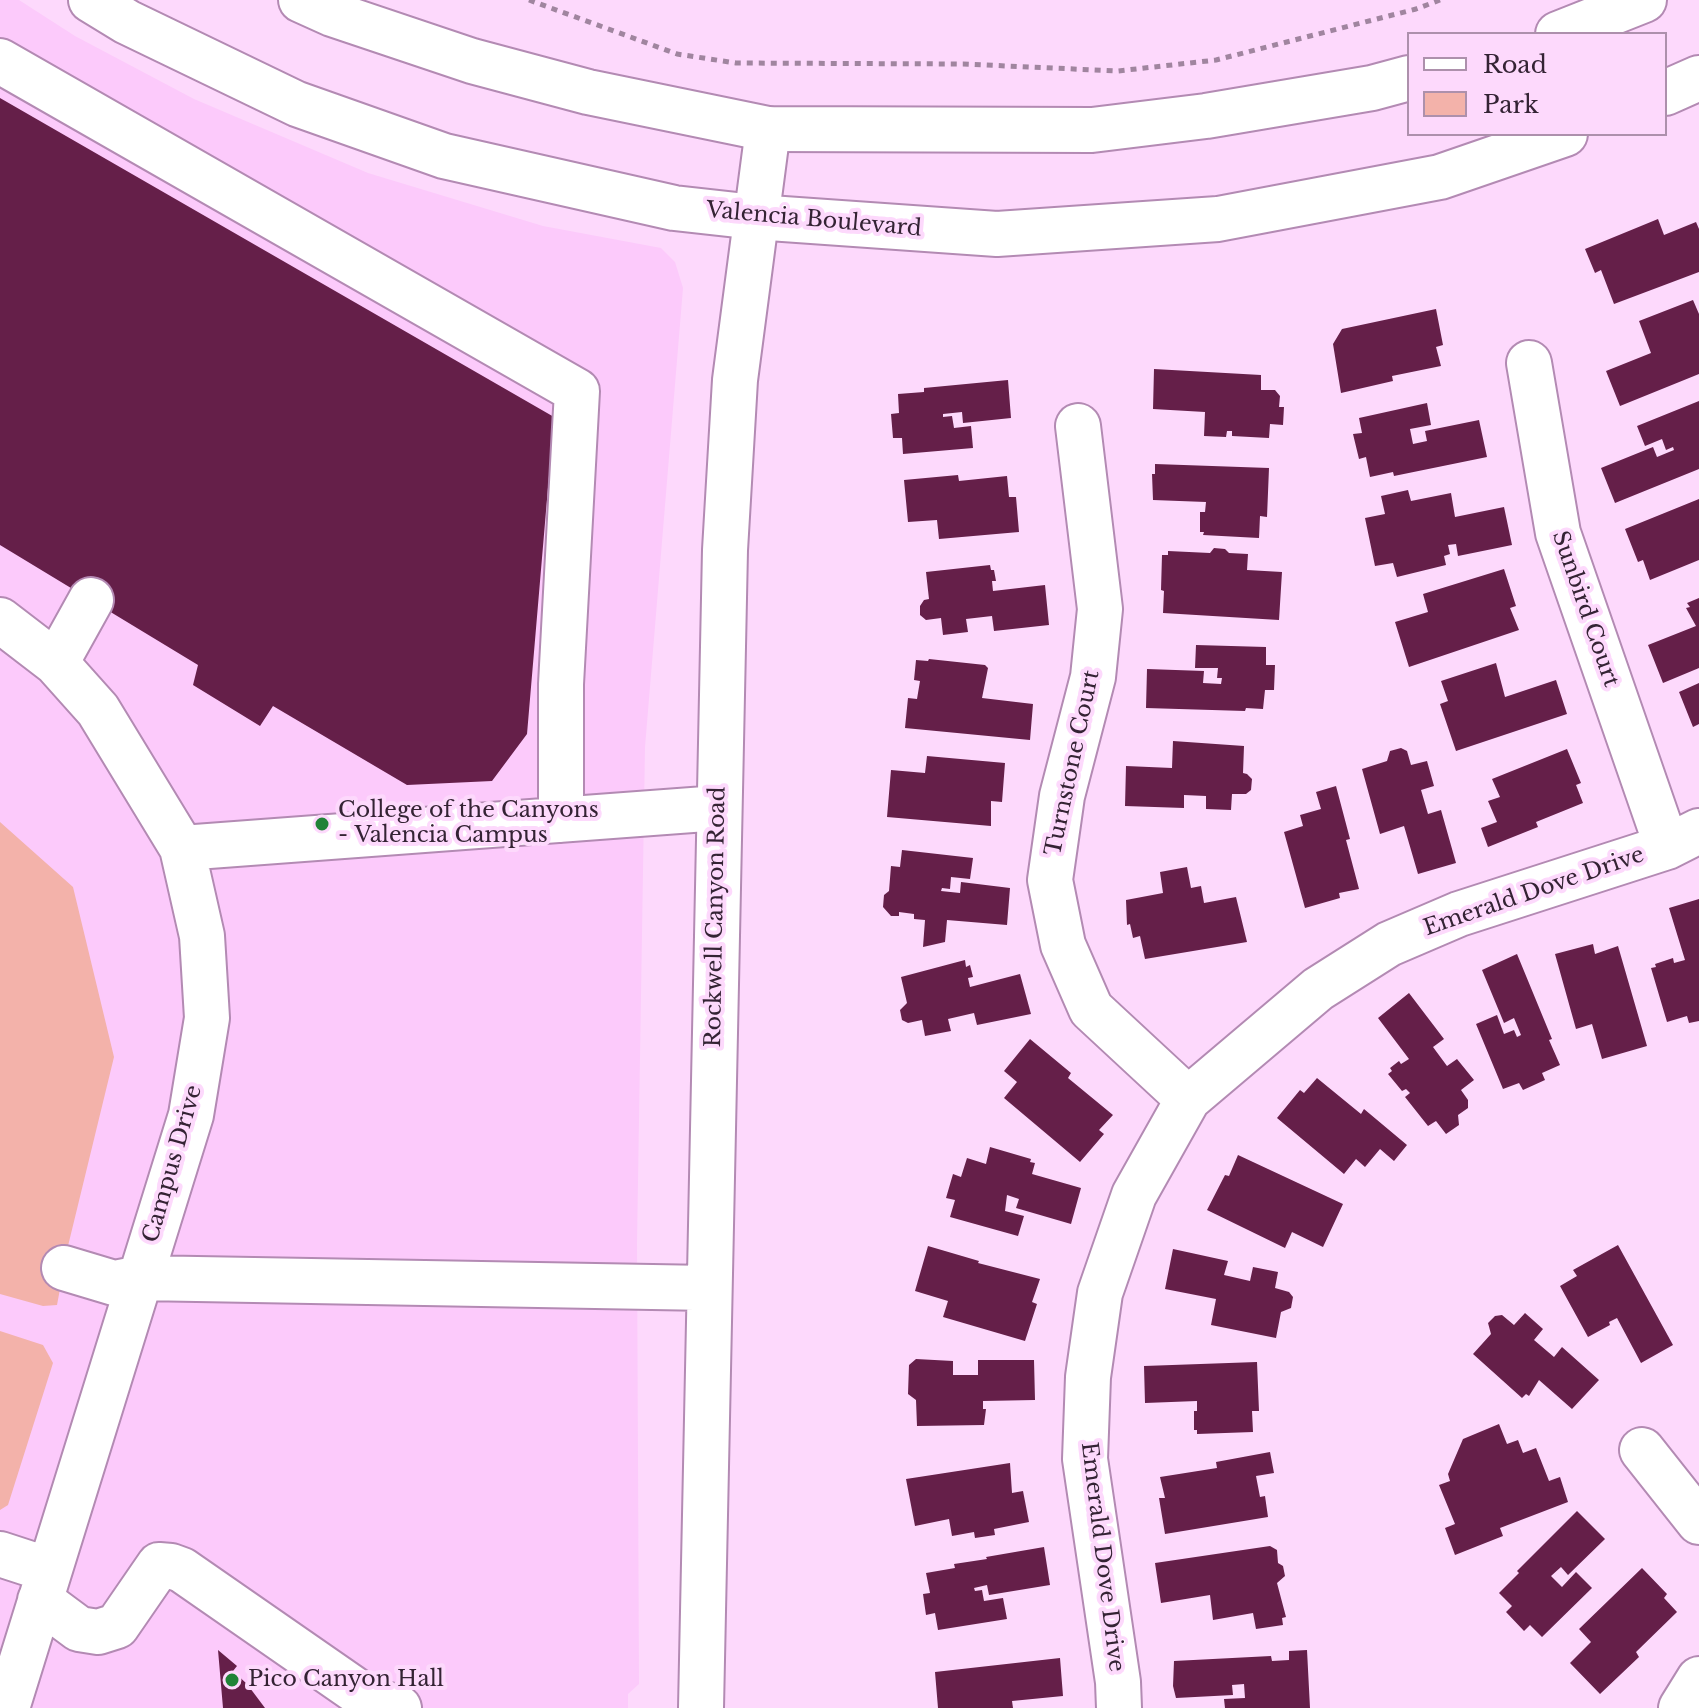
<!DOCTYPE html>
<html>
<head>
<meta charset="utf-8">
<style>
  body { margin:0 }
  #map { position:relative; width:1699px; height:1708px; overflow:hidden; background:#fdd9fc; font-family:"Libre Baskerville",serif }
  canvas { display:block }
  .legend { position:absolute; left:1407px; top:32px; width:260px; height:104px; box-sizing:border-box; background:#fdd9fc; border:2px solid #ad90ac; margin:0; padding:10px 14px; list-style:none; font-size:24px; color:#342334 }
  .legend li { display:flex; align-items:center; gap:16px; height:40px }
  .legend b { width:40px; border:2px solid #ad90ac }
</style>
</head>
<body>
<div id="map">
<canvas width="1699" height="1708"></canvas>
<ul class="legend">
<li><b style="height:10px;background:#fff"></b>Road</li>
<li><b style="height:22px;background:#f3b2aa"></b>Park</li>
</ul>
</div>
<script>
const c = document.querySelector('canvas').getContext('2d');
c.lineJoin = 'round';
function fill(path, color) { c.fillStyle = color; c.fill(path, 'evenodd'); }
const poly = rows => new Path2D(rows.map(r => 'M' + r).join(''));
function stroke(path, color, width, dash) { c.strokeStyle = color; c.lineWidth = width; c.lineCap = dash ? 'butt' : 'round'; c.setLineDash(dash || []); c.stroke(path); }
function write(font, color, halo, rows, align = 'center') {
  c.font = font + ' "Libre Baskerville",serif'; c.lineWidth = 8; c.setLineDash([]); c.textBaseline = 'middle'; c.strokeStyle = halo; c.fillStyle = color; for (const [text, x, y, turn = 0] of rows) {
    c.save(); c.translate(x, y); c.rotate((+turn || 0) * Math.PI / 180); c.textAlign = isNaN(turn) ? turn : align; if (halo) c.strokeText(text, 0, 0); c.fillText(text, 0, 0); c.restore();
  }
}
fill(poly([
  [0,0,19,0,75,36,194,99,368,173,543,226,661,248,675,262,683,288,645,747,637,1243,639,1684,628,1694,628,1708,0,1708]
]), '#fccafb');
fill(poly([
  [0,822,73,887,114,1057,68,1246,57,1305,43,1306,0,1294],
  [0,1331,43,1345,53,1363,8,1505,0,1510]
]), '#f3b2aa');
fill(poly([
  [0,98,554,417,527,734,492,781,407,785,273,706,260,726,193,685,198,665,0,545],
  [1658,219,1664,235,1696,222,1699,229,1699,272,1614,304,1601,270,1595,273,1585,249],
  [1693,300,1699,314,1699,374,1620,406,1606,371,1651,353,1639,321],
  [1436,309,1443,345,1436,347,1441,366,1392,376,1393,381,1341,393,1333,344,1342,329],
  [1154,369,1261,375,1261,390,1275,390,1280,396,1279,407,1284,407,1283,425,1270,424,1269,438,1232,436,1232,431,1227,431,1226,437,1204,436,1205,412,1153,409],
  [1008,380,1011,418,963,423,962,412,943,414,943,417,952,416,954,428,971,426,973,448,903,454,902,438,893,438,891,414,899,413,898,394,924,392,924,388],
  [1699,401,1699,469,1615,503,1601,468,1653,447,1657,457,1674,450,1673,447,1666,450,1662,439,1645,446,1637,426],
  [1427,403,1431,425,1410,429,1413,444,1427,441,1425,431,1479,420,1487,457,1394,476,1393,472,1370,477,1366,457,1359,459,1353,434,1362,433,1359,418],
  [1155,464,1269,468,1267,517,1260,516,1259,538,1203,535,1204,532,1200,532,1200,512,1205,512,1206,502,1153,500,1152,474,1155,474],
  [958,475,959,481,1007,476,1009,497,1016,497,1019,532,939,539,937,520,908,522,904,480],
  [1408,490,1411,501,1451,493,1455,517,1504,507,1512,545,1458,556,1456,544,1448,545,1450,554,1444,556,1446,565,1397,577,1393,563,1375,566,1365,518,1385,514,1381,496],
  [1699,499,1699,560,1650,580,1643,560,1638,562,1625,529],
  [1214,548,1225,549,1229,553,1248,554,1247,570,1282,572,1279,620,1163,613,1164,591,1161,590,1162,555,1168,555,1168,551,1210,553],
  [990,565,991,570,994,570,996,581,992,581,993,591,1045,585,1049,625,994,631,992,616,966,619,968,632,943,635,941,618,926,620,920,615,920,606,924,600,929,599,926,572],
  [1504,569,1516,606,1510,608,1519,630,1409,667,1395,622,1428,612,1423,594],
  [1699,598,1699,668,1663,683,1648,645,1696,626,1686,608,1690,607,1687,603],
  [1196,645,1266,647,1266,665,1275,665,1274,690,1265,690,1263,709,1246,708,1245,711,1146,708,1147,669,1204,671,1203,683,1221,684,1222,678,1217,678,1218,668,1195,668],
  [929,659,985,665,988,668,982,698,1033,704,1030,740,905,728,908,698,917,699,920,681,914,680,916,660,928,661],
  [1496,663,1505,697,1556,680,1567,714,1456,751,1440,704,1448,701,1441,681],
  [1699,683,1699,724,1693,727,1679,692],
  [1173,741,1244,746,1243,773,1247,774,1252,779,1251,790,1246,794,1232,794,1231,810,1206,809,1206,796,1184,795,1184,808,1125,806,1126,766,1172,768],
  [1401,748,1407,751,1411,765,1427,761,1434,786,1421,790,1428,814,1441,810,1456,863,1418,874,1404,826,1380,834,1362,769,1387,761,1390,751],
  [1567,749,1581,783,1576,785,1583,803,1536,822,1538,827,1488,847,1481,828,1497,822,1488,801,1500,797,1492,779],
  [927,756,1005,763,1002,802,991,801,991,826,887,817,891,770,925,773],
  [1336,786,1350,839,1346,840,1359,889,1339,893,1340,898,1305,908,1284,832,1303,826,1300,815,1321,809,1316,792],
  [902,850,973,858,970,879,951,877,950,889,942,888,941,891,960,893,961,882,1010,888,1007,925,947,920,945,942,923,947,925,920,914,919,914,914,899,912,899,916,891,916,883,907,884,895,889,891,891,866,900,867],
  [1187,867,1191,888,1201,886,1204,903,1236,897,1247,942,1145,959,1140,936,1133,938,1130,924,1127,925,1126,900,1163,893,1160,872],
  [1699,899,1699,1021,1689,1023,1687,1016,1667,1022,1651,968,1656,967,1655,964,1673,958,1674,963,1685,960,1669,908],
  [1593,944,1595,954,1618,946,1647,1046,1602,1059,1592,1024,1576,1029,1555,954],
  [1517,954,1552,1039,1549,1040,1560,1065,1542,1073,1545,1080,1523,1090,1519,1083,1503,1089,1476,1024,1497,1015,1504,1034,1514,1030,1517,1037,1521,1035,1514,1018,1504,1023,1482,970],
  [965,960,966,967,970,965,973,977,968,978,970,987,1020,974,1031,1014,977,1025,974,1013,948,1019,951,1031,925,1036,922,1020,908,1023,902,1020,900,1010,907,1003,901,977],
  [1409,993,1444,1039,1433,1047,1447,1066,1457,1059,1474,1080,1461,1090,1468,1100,1468,1108,1458,1115,1459,1125,1446,1134,1436,1121,1428,1126,1405,1097,1410,1093,1406,1089,1402,1091,1388,1074,1392,1071,1390,1068,1399,1061,1401,1064,1409,1059,1378,1018],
  [1030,1039,1071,1073,1068,1078,1113,1115,1099,1130,1104,1134,1080,1162,1004,1098,1017,1082,1004,1071],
  [1317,1078,1361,1114,1364,1109,1407,1145,1394,1161,1380,1149,1365,1167,1356,1159,1344,1174,1277,1118,1300,1090,1304,1093],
  [990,1147,1031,1159,1030,1162,1035,1163,1032,1174,1081,1188,1071,1224,1016,1208,1019,1199,1007,1195,1005,1211,1024,1216,1018,1236,950,1217,955,1200,946,1198,953,1174,961,1177,967,1158,986,1164],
  [1238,1155,1343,1204,1323,1247,1292,1232,1285,1248,1207,1210,1225,1175,1229,1176],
  [1618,1245,1673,1345,1641,1363,1617,1318,1609,1322,1610,1325,1588,1337,1560,1286,1577,1276,1573,1270],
  [928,1246,979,1261,978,1263,1040,1279,1032,1302,1037,1304,1025,1341,943,1317,948,1301,915,1291],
  [1173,1249,1228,1261,1224,1275,1250,1281,1253,1267,1278,1272,1275,1288,1289,1292,1293,1297,1291,1308,1281,1312,1276,1338,1211,1325,1216,1299,1165,1289],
  [1525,1313,1543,1329,1534,1340,1554,1357,1562,1347,1599,1380,1572,1409,1539,1380,1529,1396,1526,1394,1522,1398,1473,1354,1491,1334,1488,1323,1495,1316,1502,1315,1514,1325],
  [916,1359,953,1361,953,1375,978,1375,978,1360,1034,1360,1035,1400,983,1401,983,1409,986,1409,984,1425,917,1426,916,1400,908,1394,909,1365],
  [1257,1362,1259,1411,1252,1411,1253,1432,1197,1434,1197,1430,1194,1430,1194,1411,1197,1411,1197,1401,1145,1403,1144,1366],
  [1499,1424,1507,1444,1518,1440,1523,1453,1536,1448,1549,1481,1560,1477,1568,1502,1500,1528,1503,1536,1455,1555,1445,1528,1455,1524,1439,1485,1450,1481,1448,1474,1463,1439],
  [1270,1452,1274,1473,1256,1476,1260,1497,1265,1496,1268,1517,1165,1534,1159,1498,1165,1498,1160,1477,1217,1468,1216,1462],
  [1010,1463,1012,1493,1023,1491,1029,1522,994,1529,995,1535,975,1538,974,1532,952,1536,949,1519,915,1526,906,1479],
  [1577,1511,1605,1539,1568,1575,1561,1567,1551,1576,1562,1587,1576,1572,1592,1588,1542,1637,1530,1625,1524,1631,1506,1612,1512,1606,1499,1593,1519,1573,1517,1571],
  [1270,1546,1277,1550,1278,1563,1283,1566,1285,1576,1277,1583,1286,1617,1282,1618,1283,1625,1256,1629,1253,1613,1213,1620,1210,1595,1161,1603,1155,1563],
  [1044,1547,1050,1585,989,1595,987,1585,974,1588,975,1591,982,1590,984,1601,1003,1598,1007,1619,938,1630,935,1613,926,1615,923,1594,930,1593,926,1573,955,1568,954,1564,987,1559,986,1557],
  [1642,1568,1667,1594,1664,1598,1677,1612,1636,1652,1639,1657,1600,1694,1570,1663,1591,1642,1579,1629],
  [218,1650,237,1666,233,1671,247,1684,265,1708,223,1708],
  [1307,1650,1310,1708,1225,1708,1224,1699,1245,1698,1244,1684,1232,1685,1233,1695,1176,1698,1173,1686,1174,1661,1271,1656,1272,1661,1289,1660,1289,1651],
  [1060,1658,1063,1696,1012,1701,1013,1708,938,1708,935,1672]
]), '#651f49');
const minor = poly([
  [0,61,577,391,561,684,561,820],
  [1529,363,1558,533,1667,847],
  [1078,426,1100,609,1093,677,1062,796,1050,880,1063,945,1091,1009,1188,1099],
  [0,620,56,663,98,710,182,848,202,936,207,1018,191,1115,7,1708],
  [56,663,91,600],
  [182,848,719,808],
  [64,1268,114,1283,140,1278,709,1288],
  [1642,1450,1699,1522],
  [0,1554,49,1570],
  [40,1600,79,1629,98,1632,117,1626,159,1565,171,1566,182,1570,368,1699,399,1708],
  [701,1708,725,550,735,380,768,129],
  [1119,1708,1118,1682,1085,1459,1088,1377,1100,1293,1134,1195,1188,1099,1318,989,1389,944,1459,914,1667,847,1699,831],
  [1681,1708,1699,1679]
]);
const major = poly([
  [91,0,127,22,297,104,444,156,674,208,755,217,997,234,1218,219,1440,177,1565,134],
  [301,0,332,14,472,61,588,92,768,129,1092,130,1206,116,1372,88,1409,78],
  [1558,34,1644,0],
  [1665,93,1699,78]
]);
stroke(minor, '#b38ab3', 48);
stroke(major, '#b38ab3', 48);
stroke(poly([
  [529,0,677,54,736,63,963,64,1118,71,1216,60,1416,9,1440,0]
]), '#a0859f', 5, [6, 6]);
stroke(minor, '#fff', 44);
stroke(major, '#fff', 44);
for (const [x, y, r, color] of [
  [322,824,8,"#208337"],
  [232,1680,8,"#208337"]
]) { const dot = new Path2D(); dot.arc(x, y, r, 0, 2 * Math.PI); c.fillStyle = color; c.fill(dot); stroke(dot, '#fdd9fc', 3); }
write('22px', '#342334', '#fdd9fc', [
  ["Valencia Boulevard",814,220,5],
  ["Sunbird Court",1585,609,71],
  ["Turnstone Court",1073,763,-78],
  ["Emerald Dove Drive",1534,892,-19],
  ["Rockwell Canyon Road",716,917,-89],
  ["Campus Drive",173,1164,-74],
  ["Emerald Dove Drive",1102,1557,83]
]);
write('22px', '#342334', '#fdd9fc', [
  ["College of the Canyons",338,811],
  ["- Valencia Campus",338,836],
  ["Pico Canyon Hall",248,1680]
], 'left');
</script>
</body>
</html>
